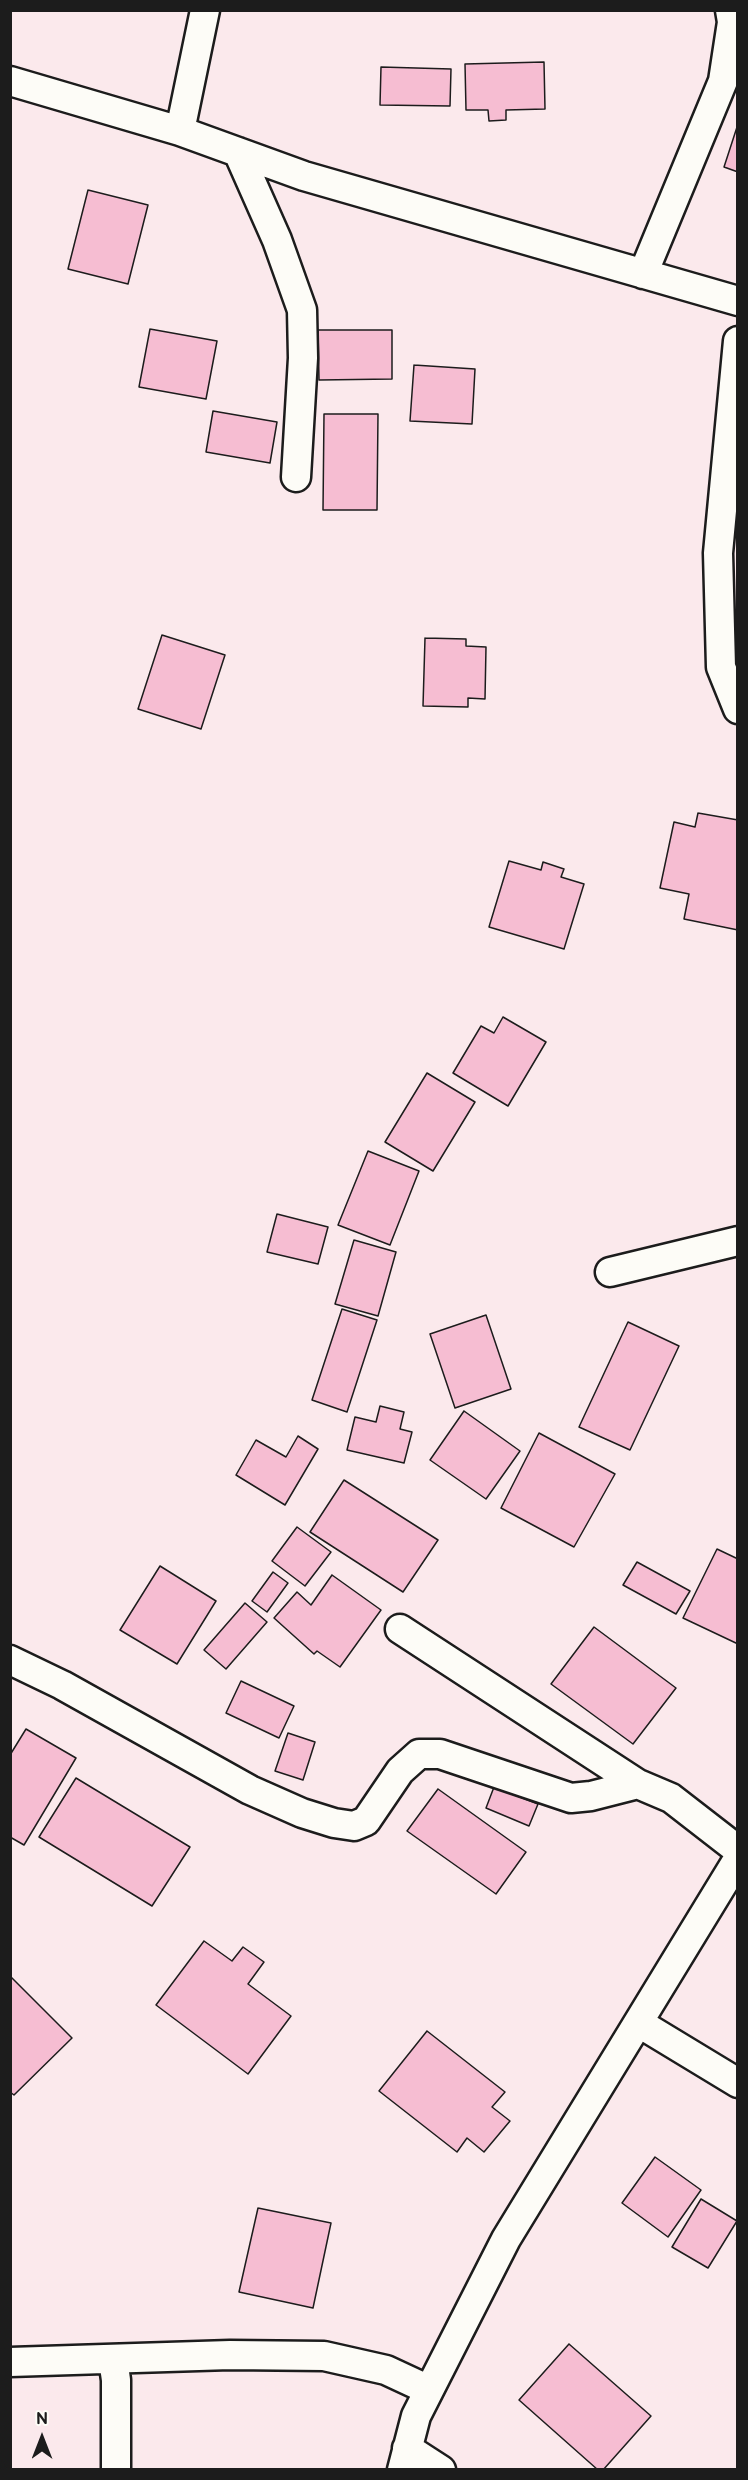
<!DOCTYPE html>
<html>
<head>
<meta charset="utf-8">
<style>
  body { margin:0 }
  #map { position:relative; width:748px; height:2480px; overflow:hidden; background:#fbe9ec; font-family:"Balsamiq Sans",sans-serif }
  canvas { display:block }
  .frame { position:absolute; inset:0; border:12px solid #1c1c1c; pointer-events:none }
  .north { position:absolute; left:12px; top:2408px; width:60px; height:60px; -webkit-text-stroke:4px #fdfcf7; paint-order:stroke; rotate:0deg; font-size:16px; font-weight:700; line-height:24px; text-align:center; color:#1c1c1c }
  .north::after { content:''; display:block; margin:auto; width:21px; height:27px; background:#1c1c1c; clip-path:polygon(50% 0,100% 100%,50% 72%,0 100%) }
</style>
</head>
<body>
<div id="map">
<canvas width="748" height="2480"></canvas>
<div class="frame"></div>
<div class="north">N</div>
</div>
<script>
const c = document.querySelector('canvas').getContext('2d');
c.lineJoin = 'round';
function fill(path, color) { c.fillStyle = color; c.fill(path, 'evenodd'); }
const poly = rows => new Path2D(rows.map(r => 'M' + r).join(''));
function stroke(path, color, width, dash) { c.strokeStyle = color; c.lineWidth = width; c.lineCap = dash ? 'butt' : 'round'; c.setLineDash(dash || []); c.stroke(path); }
const building = poly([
  [544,62,545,109,506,110,506,120,489,121,488,110,466,110,465,64,544,62],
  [381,67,451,69,450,106,380,105,381,67],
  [738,124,738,172,724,167,738,124],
  [88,190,148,205,128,284,68,269,88,190],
  [150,329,217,341,206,399,139,387,150,329],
  [318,330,392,330,392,379,319,380,318,330],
  [414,365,475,369,472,424,410,421,414,365],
  [213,411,277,422,270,463,206,452,213,411],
  [324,414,378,414,377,510,323,510,324,414],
  [162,635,225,655,201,729,138,709,162,635],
  [425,638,466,639,466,646,486,647,485,699,468,698,468,707,423,706,425,638],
  [698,813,738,820,738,930,684,919,689,894,660,888,674,822,695,827,698,813],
  [509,861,541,870,543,862,564,869,561,877,584,884,564,949,489,927,509,861],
  [503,1017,546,1042,508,1106,453,1073,481,1026,494,1033,503,1017],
  [427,1073,475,1102,433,1171,385,1142,427,1073],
  [368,1151,419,1171,390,1245,338,1225,368,1151],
  [277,1214,328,1227,318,1264,267,1252,277,1214],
  [354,1240,396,1252,378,1316,335,1304,354,1240],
  [342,1309,377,1320,347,1412,312,1400,342,1309],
  [486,1315,511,1389,455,1408,430,1334,486,1315],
  [628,1322,679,1346,630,1450,579,1427,628,1322],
  [380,1406,404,1412,400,1429,412,1432,404,1463,347,1450,355,1417,376,1422,380,1406],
  [464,1411,520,1451,486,1499,430,1460,464,1411],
  [539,1433,615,1474,574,1547,501,1508,539,1433],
  [298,1436,318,1449,285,1505,236,1475,256,1440,286,1457,298,1436],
  [344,1480,438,1540,403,1592,310,1532,344,1480],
  [297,1527,331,1552,305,1586,272,1561,297,1527],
  [717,1549,738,1559,738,1644,683,1618,717,1549],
  [637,1562,690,1591,676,1614,623,1585,637,1562],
  [160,1566,216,1601,177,1664,120,1630,160,1566],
  [273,1572,288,1583,267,1612,252,1601,273,1572],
  [332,1575,381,1610,340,1667,317,1651,314,1654,274,1618,297,1592,311,1605,332,1575],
  [245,1603,267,1622,226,1669,204,1650,245,1603],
  [594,1627,676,1688,633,1744,551,1684,594,1627],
  [241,1681,294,1706,279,1738,226,1713,241,1681],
  [26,1729,76,1758,24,1845,10,1837,10,1755,26,1729],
  [288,1733,315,1742,303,1780,275,1771,288,1733],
  [76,1778,190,1847,152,1906,39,1837,76,1778],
  [494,1787,538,1804,529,1826,486,1808,494,1787],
  [438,1789,526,1852,496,1894,407,1831,438,1789],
  [204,1941,232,1961,243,1947,264,1962,248,1984,291,2016,248,2074,156,2005,204,1941],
  [10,1976,72,2038,14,2095,10,2092,10,1976],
  [427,2031,505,2092,492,2107,510,2121,484,2152,467,2138,457,2152,379,2091,427,2031],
  [655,2157,701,2190,668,2237,622,2203,655,2157],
  [701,2199,737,2221,708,2268,672,2247,701,2199],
  [258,2208,331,2223,313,2308,239,2292,258,2208],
  [569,2344,651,2416,603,2470,598,2470,519,2400,569,2344]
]);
fill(building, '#f6bdd2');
stroke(building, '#1c1c1c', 1.5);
const street = poly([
  [10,81,180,131,304,176,738,301],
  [180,131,205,10],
  [238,152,277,240,302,310,303,358,296,477],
  [643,274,723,81,732,22,730,10],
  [738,341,718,553,721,667,738,709],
  [610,1272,738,1241],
  [400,1629,638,1784],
  [10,1660,62,1685,250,1790,302,1813,334,1823,354,1826,366,1821,400,1771,419,1754,440,1754,571,1798,591,1796,638,1784,671,1798,738,1850],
  [639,2023,738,2083],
  [113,2359,116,2380,116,2470],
  [10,2362,230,2355,324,2356,386,2370,429,2390],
  [407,2448,441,2470],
  [402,2470,416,2416,506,2239,738,1859]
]);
stroke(street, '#1c1c1c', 33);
stroke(street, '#fdfcf7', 28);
</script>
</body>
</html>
